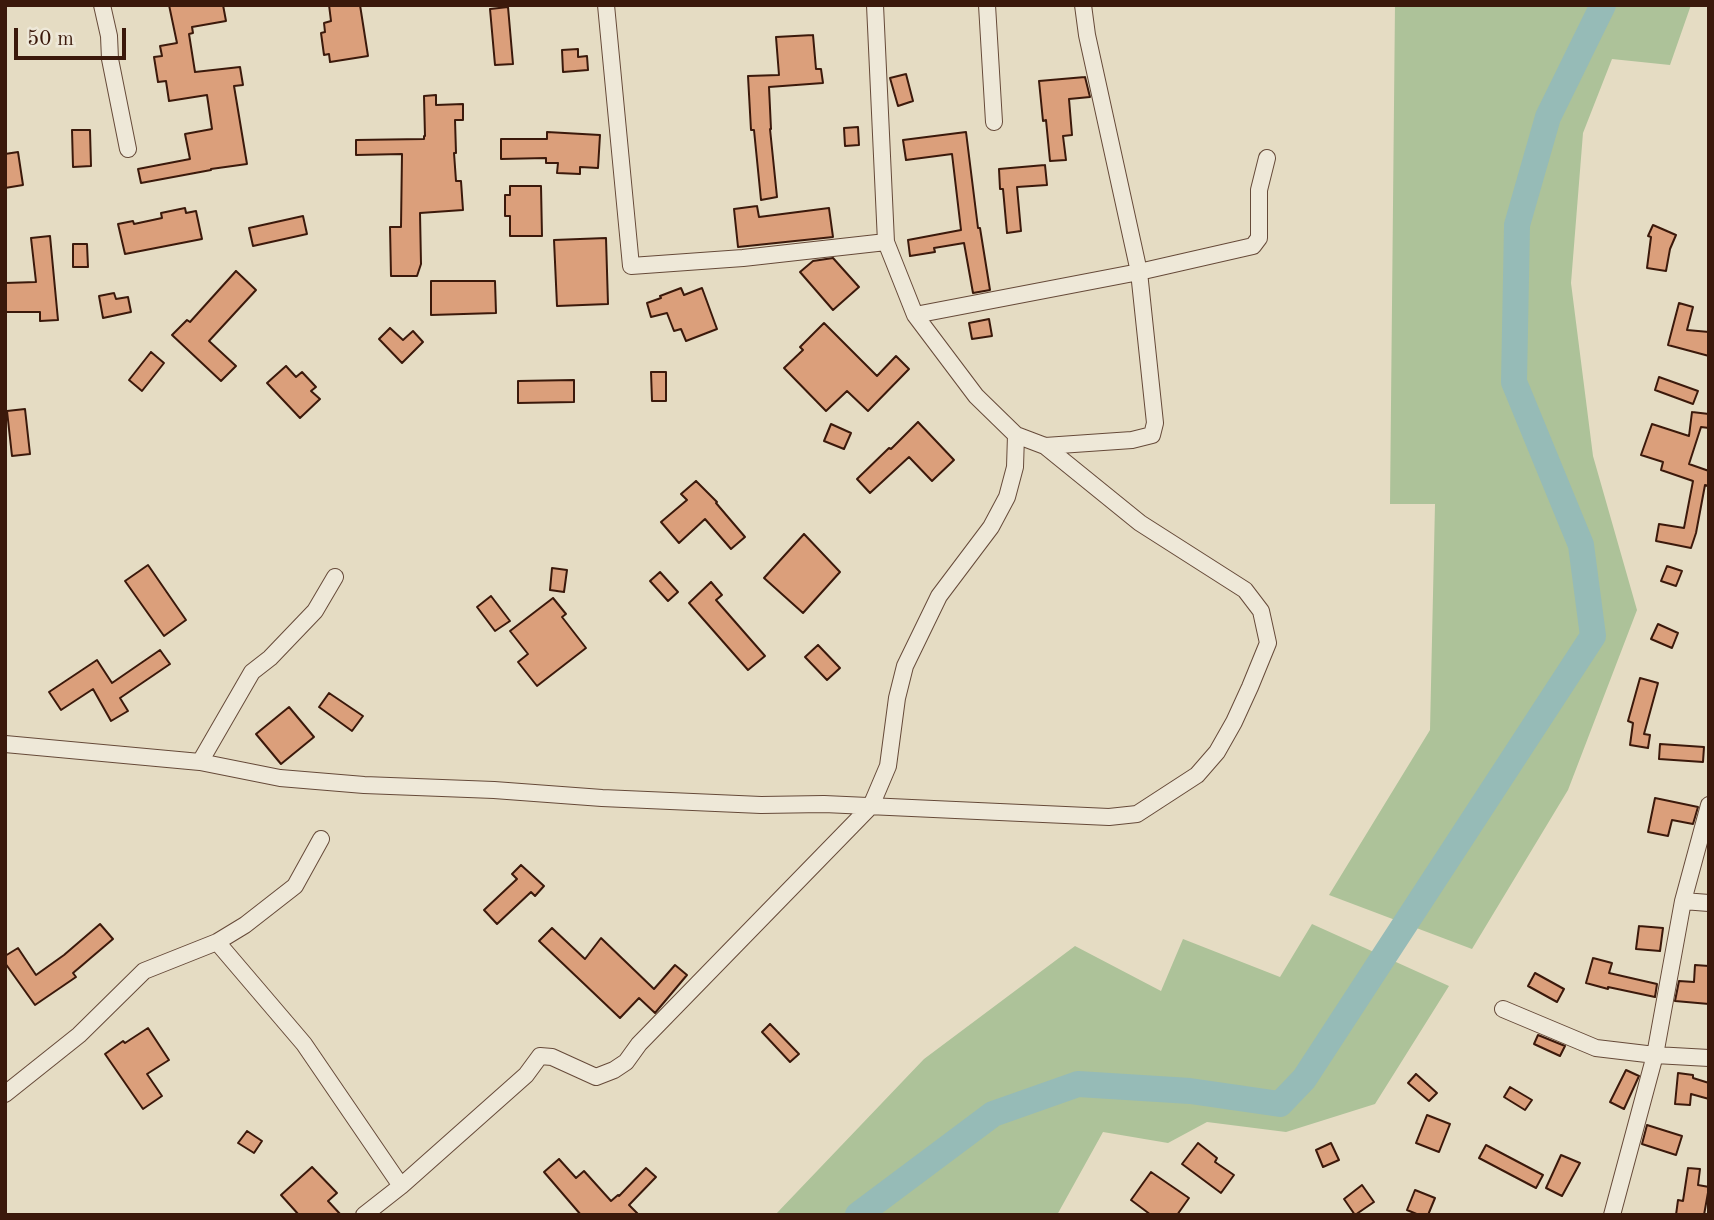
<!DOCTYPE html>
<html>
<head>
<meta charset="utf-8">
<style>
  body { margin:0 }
  #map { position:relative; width:1714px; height:1220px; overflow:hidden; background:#e5dcc3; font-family:"Old Standard TT",serif }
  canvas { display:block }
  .frame { position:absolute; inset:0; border:7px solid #3b190b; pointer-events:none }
  .scale { position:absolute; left:14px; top:28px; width:112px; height:32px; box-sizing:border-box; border:4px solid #3b190b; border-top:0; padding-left:9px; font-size:21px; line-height:24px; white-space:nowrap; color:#3b190b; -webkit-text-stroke:5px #eee8d8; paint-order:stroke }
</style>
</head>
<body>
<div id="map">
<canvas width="1714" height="1220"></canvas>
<div class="frame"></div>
<div class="scale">50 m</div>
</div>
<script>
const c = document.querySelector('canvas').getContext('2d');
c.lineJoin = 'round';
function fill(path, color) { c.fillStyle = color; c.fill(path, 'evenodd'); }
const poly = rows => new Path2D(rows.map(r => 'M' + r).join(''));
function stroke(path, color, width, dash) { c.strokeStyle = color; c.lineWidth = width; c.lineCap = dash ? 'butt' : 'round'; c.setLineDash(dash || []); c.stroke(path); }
fill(poly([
  [1395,5,1691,5,1670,65,1612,59,1583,133,1571,283,1593,456,1637,610,1568,790,1472,949,1329,895,1430,730,1435,504,1390,504],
  [1312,924,1449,986,1375,1104,1286,1132,1207,1122,1168,1143,1103,1132,1057,1215,775,1215,924,1059,1075,946,1161,991,1183,939,1280,977]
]), '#adc299');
stroke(poly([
  [858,1215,993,1114,1078,1084,1190,1091,1280,1104,1304,1079,1593,636,1581,545,1514,382,1517,225,1548,117,1603,5]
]), '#96bbb7', 26);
const building = poly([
  [169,5,223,5,226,21,192,27,193,33,189,34,195,72,240,67,243,85,234,86,247,164,211,169,211,170,141,183,138,169,190,159,185,134,212,129,207,95,169,101,166,81,158,82,154,57,162,56,160,46,177,43,169,5],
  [329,5,360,5,368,56,330,62,329,54,324,55,321,33,325,32,324,23,331,21,329,5],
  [508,7,513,64,495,65,490,9,508,7],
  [813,35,816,69,821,69,823,83,769,87,771,129,770,129,777,197,761,200,754,130,751,130,748,76,779,75,776,37,813,35],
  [578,49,578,57,587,56,588,70,563,72,562,50,578,49],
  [906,74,913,101,898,106,890,78,906,74],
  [1085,77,1090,97,1069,99,1072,135,1063,136,1066,160,1050,161,1046,120,1043,121,1039,81,1085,77],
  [436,95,436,105,463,104,463,120,455,120,456,153,454,153,456,181,461,181,463,210,420,213,421,264,417,276,391,276,390,227,401,227,402,154,356,155,356,140,424,139,424,136,425,136,424,96,436,95],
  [858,127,859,145,845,146,844,128,858,127],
  [72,130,90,130,91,166,73,167,72,130],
  [547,132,600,135,598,168,580,167,580,174,557,173,558,163,546,163,546,158,501,159,501,139,547,139,547,132],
  [966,132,978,228,980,228,990,290,973,293,964,243,934,248,935,252,910,256,908,240,961,230,952,154,906,160,903,140,966,132],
  [18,152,23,185,5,188,5,154,18,152],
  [1045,165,1047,185,1017,187,1021,231,1007,233,1003,189,1000,189,999,169,1045,165],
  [510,186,541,186,542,236,510,236,510,216,505,216,505,195,510,195,510,186],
  [757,206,759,217,829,208,833,237,738,247,734,209,757,206],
  [185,208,186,213,196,211,202,239,125,254,118,224,133,221,134,224,162,218,161,213,185,208],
  [303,216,307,234,253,246,249,228,303,216],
  [1653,225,1676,235,1670,249,1666,271,1647,268,1651,237,1648,236,1653,225],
  [50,236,58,320,40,321,40,312,5,312,5,283,36,282,31,238,50,236],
  [606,238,608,304,557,306,554,240,606,238],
  [73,244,87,244,88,267,73,267,73,244],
  [833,258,859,287,833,310,800,272,813,261,833,258],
  [236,271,256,290,209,341,236,366,221,381,172,335,187,320,190,322,236,271],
  [431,281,495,281,496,313,431,315,431,281],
  [681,288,684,295,702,288,717,329,686,341,681,329,674,331,667,313,651,317,647,303,661,298,660,296,681,288],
  [114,293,116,299,128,297,131,312,103,318,99,296,114,293],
  [1679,303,1693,307,1687,330,1709,332,1709,356,1668,345,1679,303],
  [989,319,992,336,972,339,969,323,989,319],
  [824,323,877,376,896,356,909,369,868,411,847,391,826,411,784,368,803,350,800,347,824,323],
  [390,328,403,340,413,331,423,342,402,363,379,339,390,328],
  [151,352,164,363,142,391,129,380,151,352],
  [286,366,296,377,302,372,316,387,311,391,320,399,300,418,267,383,286,366],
  [651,372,666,372,666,401,652,401,651,372],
  [1659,377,1698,391,1693,404,1655,390,1659,377],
  [574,380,574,402,518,403,518,381,574,380],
  [25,409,30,454,12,456,7,411,25,409],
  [1692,412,1709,414,1709,428,1701,427,1689,464,1709,471,1709,486,1705,485,1696,533,1691,548,1656,541,1659,524,1684,528,1693,481,1661,470,1663,462,1641,455,1652,424,1689,436,1692,412],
  [918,422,954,460,932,481,909,457,870,493,857,479,889,448,891,449,918,422],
  [831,424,851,433,844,449,824,441,831,424],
  [696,481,717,502,716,503,745,537,731,549,705,519,679,543,661,522,687,500,681,494,696,481],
  [804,534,840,572,803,613,764,578,804,534],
  [148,565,186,620,164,636,125,581,148,565],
  [1667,566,1682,571,1676,586,1661,581,1667,566],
  [552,568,567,570,564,592,550,590,552,568],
  [660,572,678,592,668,601,650,581,660,572],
  [711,582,722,595,716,600,765,656,748,670,689,603,711,582],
  [491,596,510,621,495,631,477,607,491,596],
  [553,598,566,614,562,617,586,648,537,686,518,662,528,654,510,631,553,598],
  [1658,624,1678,633,1672,648,1651,639,1658,624],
  [818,645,840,668,827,680,805,657,818,645],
  [160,650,170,664,120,698,128,711,111,721,93,689,61,710,49,692,97,660,112,683,160,650],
  [1640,678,1658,683,1644,734,1650,735,1648,748,1630,745,1633,723,1628,721,1640,678],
  [329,693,363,716,352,731,319,707,329,693],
  [289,707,314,737,281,764,256,734,289,707],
  [1660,744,1704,747,1703,762,1659,759,1660,744],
  [1655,798,1698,807,1693,824,1672,820,1668,836,1648,832,1655,798],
  [521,865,544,886,535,896,531,892,497,924,484,910,517,879,512,874,521,865],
  [100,924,113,939,73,973,76,977,35,1005,5,963,5,956,18,948,36,975,64,955,100,924],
  [1639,926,1663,928,1660,951,1636,949,1639,926],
  [552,928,585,959,601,938,654,989,675,965,687,975,655,1013,639,998,620,1018,539,941,552,928],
  [1593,958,1612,963,1609,973,1657,984,1655,997,1608,987,1608,989,1586,983,1593,958],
  [1695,965,1709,966,1709,1004,1675,1001,1679,981,1694,982,1695,965],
  [1535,973,1564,989,1557,1002,1528,986,1535,973],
  [770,1024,799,1054,790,1062,762,1032,770,1024],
  [148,1028,169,1060,147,1074,162,1096,143,1109,105,1054,123,1041,125,1043,148,1028],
  [1538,1035,1565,1046,1560,1056,1534,1044,1538,1035],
  [1626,1070,1639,1076,1624,1109,1610,1102,1626,1070],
  [1678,1073,1693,1075,1693,1078,1709,1083,1709,1099,1691,1094,1690,1105,1675,1104,1678,1073],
  [1416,1074,1437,1093,1429,1101,1408,1083,1416,1074],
  [1510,1087,1532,1100,1525,1110,1504,1097,1510,1087],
  [1427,1115,1450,1124,1439,1152,1416,1143,1427,1115],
  [1647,1125,1682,1136,1676,1155,1642,1144,1647,1125],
  [247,1131,262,1141,254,1153,238,1143,247,1131],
  [1198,1143,1217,1158,1215,1162,1234,1175,1221,1193,1182,1164,1198,1143],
  [1331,1143,1339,1160,1323,1167,1316,1150,1331,1143],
  [1486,1145,1543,1175,1536,1188,1479,1158,1486,1145],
  [1561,1155,1580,1163,1562,1196,1546,1188,1561,1155],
  [559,1159,576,1178,584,1171,611,1201,618,1195,619,1196,646,1168,656,1177,629,1205,639,1215,581,1215,544,1172,559,1159],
  [312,1167,337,1193,328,1201,341,1215,299,1215,281,1195,312,1167],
  [1688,1168,1700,1169,1698,1185,1709,1187,1704,1215,1676,1215,1678,1200,1683,1201,1688,1168],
  [1151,1172,1189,1198,1177,1215,1151,1215,1131,1200,1151,1172],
  [1362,1185,1374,1202,1355,1215,1344,1199,1362,1185],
  [1415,1190,1435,1198,1428,1215,1419,1215,1407,1210,1415,1190]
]);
fill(building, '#db9f7b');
stroke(building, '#3b190b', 2);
const street = poly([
  [102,5,109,36,110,59,128,149],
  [875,5,886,242],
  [987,5,994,122],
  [915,315,1139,272,1253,246,1259,238,1259,190,1267,158],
  [1045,446,1132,440,1152,435,1155,423,1139,272,1087,35,1083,5],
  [5,744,200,762,280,778,364,785,494,790,602,798,761,805,824,804,1109,817,1137,814,1197,775,1217,752,1234,722,1250,687,1268,643,1261,611,1245,590,1140,523,1045,446,1016,435],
  [200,762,252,672,270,658,315,611,335,577],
  [1683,901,1709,903],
  [217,942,304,1044,401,1186],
  [1503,1009,1596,1048,1655,1055,1709,1058],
  [5,1094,79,1035,144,971,217,942,245,925,295,886,321,839],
  [364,1215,401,1186,526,1075,540,1056,552,1057,596,1077,614,1070,626,1062,639,1044,871,806,888,766,897,698,905,666,939,596,991,527,1007,497,1015,467,1016,435,976,396,915,315,886,242,743,258,631,266,606,5],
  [1612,1215,1655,1055,1683,901,1709,805]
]);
stroke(street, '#664a39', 18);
stroke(street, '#eee8d8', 16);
</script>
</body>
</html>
